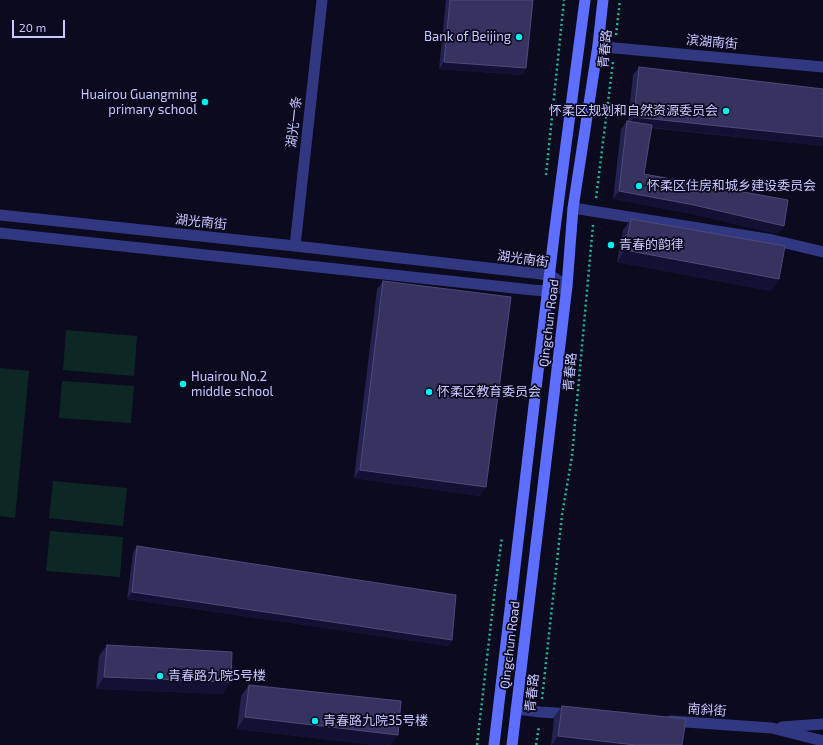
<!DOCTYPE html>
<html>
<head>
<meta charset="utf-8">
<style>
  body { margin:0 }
  #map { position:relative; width:823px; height:745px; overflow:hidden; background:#0b0a1e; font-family:"Exo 2",sans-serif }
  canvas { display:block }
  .scale { position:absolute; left:12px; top:20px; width:53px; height:18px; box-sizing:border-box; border:2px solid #c7c8ff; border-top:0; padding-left:5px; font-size:12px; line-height:14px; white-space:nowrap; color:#c7c8ff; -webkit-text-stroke:3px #0b0a1e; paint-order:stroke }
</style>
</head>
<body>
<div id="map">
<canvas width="823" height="745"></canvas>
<div class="scale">20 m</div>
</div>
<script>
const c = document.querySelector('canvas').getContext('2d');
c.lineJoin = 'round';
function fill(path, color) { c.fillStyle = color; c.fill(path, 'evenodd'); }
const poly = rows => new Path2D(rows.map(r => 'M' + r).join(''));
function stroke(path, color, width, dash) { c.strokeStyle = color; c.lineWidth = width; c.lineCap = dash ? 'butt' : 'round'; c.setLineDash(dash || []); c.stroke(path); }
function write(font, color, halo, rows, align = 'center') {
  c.font = font + ' "Exo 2","Noto Sans SC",sans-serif'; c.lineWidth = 3.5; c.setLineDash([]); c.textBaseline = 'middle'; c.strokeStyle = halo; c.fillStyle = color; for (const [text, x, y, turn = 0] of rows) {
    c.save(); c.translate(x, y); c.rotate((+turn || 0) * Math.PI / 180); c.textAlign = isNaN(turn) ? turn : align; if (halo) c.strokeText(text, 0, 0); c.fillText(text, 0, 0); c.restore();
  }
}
fill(poly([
  [66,330,137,336,134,376,63,370],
  [0,368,29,371,15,518,0,516],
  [62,381,134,386,131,423,59,418],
  [53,481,127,488,123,526,49,518],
  [50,531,123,537,120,577,46,571]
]), '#0d2824');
stroke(poly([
  [616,35,620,0],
  [546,175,564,0],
  [596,198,613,62],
  [542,699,562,515,572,456,593,225],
  [477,745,495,588,502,537],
  [536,745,539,726]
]), '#23b79c', 2.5, [2, 3]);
stroke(poly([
  [573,208,773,240,823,252],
  [295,246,322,0],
  [516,709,540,712,572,714],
  [671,721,772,728,823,741],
  [782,727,823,724]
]), '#313881', 11);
stroke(poly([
  [598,45,615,48,823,67],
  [0,215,295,246,550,275,567,286],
  [0,233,533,290,548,291,567,286]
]), '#313881', 11);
stroke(poly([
  [494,745,554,236,585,0],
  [512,745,567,286,573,208,598,45,603,0]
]), '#5e6eff', 11);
fill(poly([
  [446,0,533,0,526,68,522,75,439,69],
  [639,67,823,146,651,128,644,174,778,234,688,213,613,199,621,129,627,121,628,121,633,75],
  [631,219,779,279,771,291,617,262,623,230],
  [383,281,480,496,354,478,377,289],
  [137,546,452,640,448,646,127,599,133,553],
  [107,645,223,694,96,689,99,656],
  [249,685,391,745,374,745,237,729,241,696],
  [562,706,682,745,551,745,554,717]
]), '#24224e');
fill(poly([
  [444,62,526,68,522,75,439,69],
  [634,117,823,137,823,146,628,125],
  [619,191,694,205,784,226,778,234,688,213,613,199],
  [625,250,779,279,771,291,617,262],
  [360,470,486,487,480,496,354,478],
  [132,592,452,640,448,646,127,599],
  [104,677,231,682,223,694,96,689],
  [245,717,398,735,391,745,374,745,237,729],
  [558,736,635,745,552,745]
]), '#131133');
const building = poly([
  [450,0,533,0,526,68,444,62,450,0],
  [639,67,823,89,823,137,634,117,639,67],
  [627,121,652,125,644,174,788,200,784,226,694,205,619,191,627,121],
  [631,219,785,246,779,279,625,250,631,219],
  [383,281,511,297,486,487,360,470,383,281],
  [137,546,456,595,452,640,132,592,137,546],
  [107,645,232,652,231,682,104,677,107,645],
  [249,685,401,701,398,735,245,717,249,685],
  [562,706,686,719,682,745,635,745,558,736,562,706]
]);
fill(building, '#363361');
stroke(building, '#4c4b7a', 1);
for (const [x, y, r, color] of [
  [519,37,4,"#00f2ed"],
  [205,102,4,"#00f2ed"],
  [726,111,4,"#00f2ed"],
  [639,186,4,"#00f2ed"],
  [611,245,4,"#00f2ed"],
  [183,384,4,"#00f2ed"],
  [429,392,4,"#00f2ed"],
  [160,676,4,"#00f2ed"],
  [315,721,4,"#00f2ed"]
]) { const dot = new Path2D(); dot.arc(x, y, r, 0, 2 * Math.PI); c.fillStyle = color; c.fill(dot); stroke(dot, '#0b0a1e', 1.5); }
write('13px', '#c7c8ff', '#0b0a1e', [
  ["Bank of Beijing",511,37,"right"],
  ["Huairou Guangming",197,95,"right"],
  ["primary school",197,110,"right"],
  ["怀柔区规划和自然资源委员会",718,111,"right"],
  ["怀柔区住房和城乡建设委员会",647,186],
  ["青春的韵律",619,245],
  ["Huairou No.2",191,377],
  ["middle school",191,392],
  ["怀柔区教育委员会",437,392],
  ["青春路九院5号楼",168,676],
  ["青春路九院35号楼",323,721]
], 'left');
write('13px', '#c7c8ff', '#0b0a1e', [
  ["滨湖南街",712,42,5],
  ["青春路",605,49,-84],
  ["湖光一条",294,122,-84],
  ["湖光南街",201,222,6],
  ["湖光南街",523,259,8],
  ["Qingchun Road",549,323,-83],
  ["青春路",570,372,-85],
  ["Qingchun Road",510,645,-83],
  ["青春路",532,693,-84],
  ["南斜街",707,710,4]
]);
</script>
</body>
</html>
